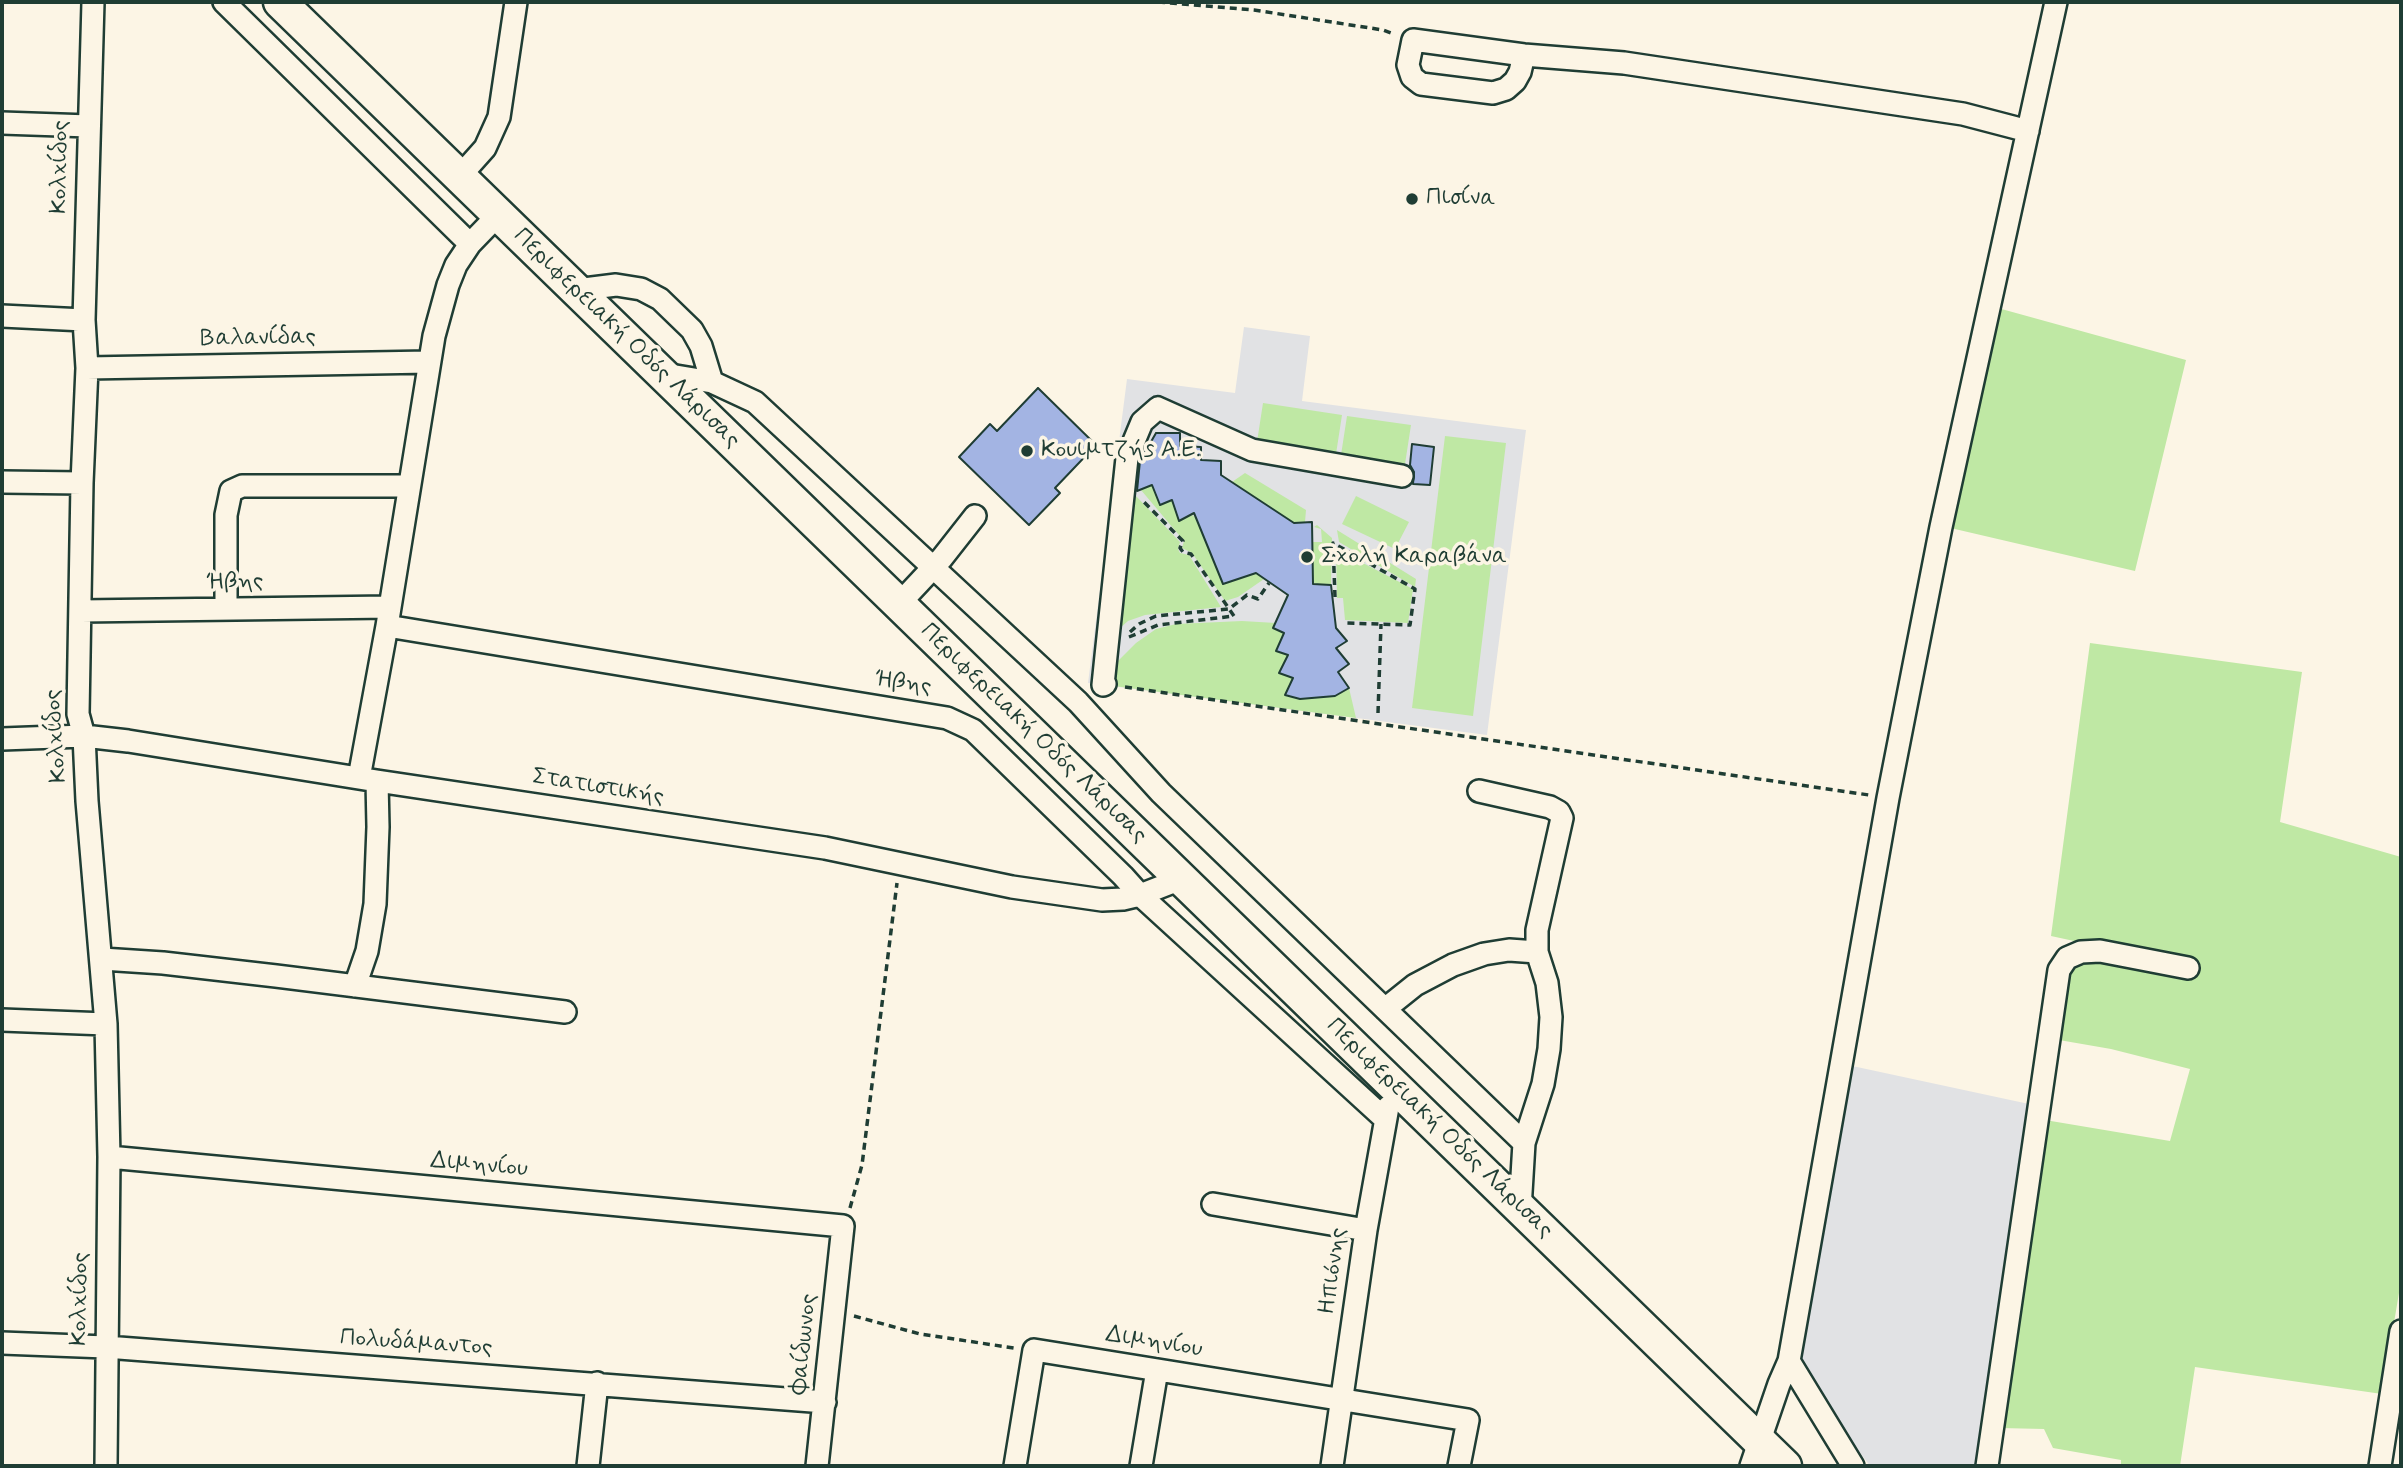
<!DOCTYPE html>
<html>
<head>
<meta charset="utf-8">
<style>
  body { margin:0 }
  #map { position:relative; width:2403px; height:1468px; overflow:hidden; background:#fcf5e5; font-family:Mynerve,sans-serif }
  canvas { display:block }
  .frame { position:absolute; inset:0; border:4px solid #1f3d34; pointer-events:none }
</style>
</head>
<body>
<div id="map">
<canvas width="2403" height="1468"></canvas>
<div class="frame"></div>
</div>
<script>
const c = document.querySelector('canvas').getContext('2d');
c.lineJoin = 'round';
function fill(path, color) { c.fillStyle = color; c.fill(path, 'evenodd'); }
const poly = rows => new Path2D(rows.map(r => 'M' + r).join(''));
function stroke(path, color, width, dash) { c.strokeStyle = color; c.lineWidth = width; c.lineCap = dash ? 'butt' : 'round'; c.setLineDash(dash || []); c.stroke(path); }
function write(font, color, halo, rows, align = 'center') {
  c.font = font + ' Mynerve,sans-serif'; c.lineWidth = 7; c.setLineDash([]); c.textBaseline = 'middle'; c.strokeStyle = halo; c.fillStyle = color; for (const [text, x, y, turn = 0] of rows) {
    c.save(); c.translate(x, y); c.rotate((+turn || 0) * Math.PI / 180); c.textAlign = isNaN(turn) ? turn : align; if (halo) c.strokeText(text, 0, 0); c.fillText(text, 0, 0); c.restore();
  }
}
fill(poly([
  [1244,327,1310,336,1302,401,1526,430,1487,735,1088,683,1127,379,1235,393],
  [1843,1064,2029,1104,1975,1466,1870,1466,1810,1386,1798,1360]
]), '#e1e2e4');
fill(poly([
  [1987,305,2186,360,2135,571,1942,526],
  [1263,403,1342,415,1336,454,1257,442],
  [1347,416,1411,425,1405,464,1341,455],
  [1445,436,1506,443,1473,716,1412,708],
  [1245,473,1306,510,1305,522,1289,524,1232,482],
  [1152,485,1160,505,1172,500,1203,523,1206,541,1223,584,1256,573,1264,579,1238,597,1225,601,1192,553,1182,548,1184,541,1141,490],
  [1135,495,1180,542,1178,549,1180,553,1189,555,1221,607,1145,615,1128,621,1120,628],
  [1356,496,1409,522,1395,549,1342,524],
  [1317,525,1332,538,1331,585,1313,584,1312,542,1322,542,1321,529,1314,527],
  [1337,530,1416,579,1415,587,1339,542],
  [1336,549,1413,589,1408,623,1345,620,1343,598,1337,598],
  [1242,621,1276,623,1284,633,1288,655,1280,673,1293,678,1286,695,1300,699,1335,696,1349,688,1356,718,1114,686,1115,664,1136,643,1156,629,1176,624],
  [2090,643,2302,672,2280,822,2401,857,2401,1281,2382,1394,2195,1367,2180,1466,2121,1466,2121,1460,2053,1448,2044,1429,2000,1428,2045,1120,2170,1141,2190,1069,2111,1049,2059,1040,2057,1029,2074,941,2051,936]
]), '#bfe8a4');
const building = poly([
  [1038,388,1096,445,1055,488,1060,493,1029,525,959,457,990,424,997,431,1038,388],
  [1156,433,1180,433,1180,446,1201,447,1201,460,1221,461,1221,475,1294,523,1312,522,1313,584,1331,585,1336,628,1347,641,1336,648,1349,664,1338,672,1349,688,1335,696,1300,699,1285,695,1293,678,1279,673,1288,655,1276,651,1284,633,1273,628,1288,595,1256,573,1223,584,1194,513,1179,521,1172,500,1160,505,1152,485,1137,491,1140,461,1156,433],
  [1412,444,1434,447,1430,485,1413,484,1414,472,1410,465,1412,444]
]);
fill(building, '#a3b4e3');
stroke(building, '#1f3d34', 2);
const minor = poly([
  [93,2,84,320,87,368,82,483,78,714,84,736,87,801,106,1024,109,1157,106,1466],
  [224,2,470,244],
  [1524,55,1520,72,1515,81,1506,89,1493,93,1421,84,1412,77,1408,65,1413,40,1524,55,1624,63,1963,114,2028,131],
  [2,123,89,126],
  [460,176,485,148,499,117,516,2],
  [576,290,616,285,641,289,660,299,692,330,701,346,712,382],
  [2,316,84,320],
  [87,368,429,362],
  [664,374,712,382,755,402,1078,702,1161,793,1524,1143,1520,1209],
  [2,482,82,483],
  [899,604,942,558,975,516],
  [226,609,226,515,231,491,242,486,409,486],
  [81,611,390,607],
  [387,626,947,718,973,730,1123,876,1140,895,1385,1119],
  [1105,684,1103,685,1106,656,1127,458,1142,422,1158,408,1252,450,1402,476],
  [2,739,84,736,128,741,377,781,825,848,1012,887,1102,900,1123,899,1140,895,1181,879],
  [359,778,387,626,434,336,448,285,456,265,470,244,499,214],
  [1479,791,1550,807,1559,812,1562,818,1537,930,1537,952,1547,983,1551,1017,1549,1049,1543,1084,1524,1143],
  [102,959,163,963,276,976,565,1012],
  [355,986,367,951,375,904,378,827,377,781],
  [1385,1009,1415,985,1453,965,1484,954,1509,950,1537,952],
  [2,1020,106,1024],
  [109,1157,843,1226,817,1466],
  [1213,1204,1366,1230],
  [2,1343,106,1347,825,1402],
  [1789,1361,1853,1466],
  [588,1466,597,1383],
  [1015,1466,1034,1350,1468,1420,1459,1466],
  [1141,1466,1157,1370],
  [1332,1466,1366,1230,1388,1107],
  [1751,1466,1779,1384,1789,1361,1888,798,1941,527,2056,2],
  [1987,1466,2059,970,2067,958,2081,952,2100,951,2188,968],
  [2380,1466,2401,1331]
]);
const highway = poly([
  [280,2,1785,1466]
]);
stroke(minor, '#1f3d34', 26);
stroke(highway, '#1f3d34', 37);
stroke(poly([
  [1158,2,1254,10,1383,30,1394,34],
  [1335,597,1333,543,1415,589,1410,625,1346,623],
  [1130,632,1139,624,1156,616,1229,609,1247,595,1258,599,1269,583],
  [1129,637,1158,625,1234,616,1191,554,1183,552,1180,548,1183,541,1143,501],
  [1125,687,1869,795],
  [1378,713,1381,624],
  [850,1208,862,1165,897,883],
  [854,1316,920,1334,1014,1348]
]), '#1f3d34', 3.5, [7, 5]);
stroke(minor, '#fcf5e5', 21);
stroke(highway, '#fcf5e5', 32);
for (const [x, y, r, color] of [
  [1412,199,7,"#1f3d34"],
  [1027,451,7,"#1f3d34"],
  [1307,557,7,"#1f3d34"]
]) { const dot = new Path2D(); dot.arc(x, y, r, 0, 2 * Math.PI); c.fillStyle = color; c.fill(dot); stroke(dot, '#fcf5e5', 2.5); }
write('24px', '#1f3d34', '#fcf5e5', [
  ["Κολχίδος",61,167,-89],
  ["Βαλανίδας",258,339,-1],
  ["Περιφερειακή Οδός Λάρισας",626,339,44],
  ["Ήβης",235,583,-1],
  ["Ήβης",903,684,9],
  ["Περιφερειακή Οδός Λάρισας",1033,734,44],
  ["Κολχίδος",57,736,-94],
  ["Στατιστικής",598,788,9],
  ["Περιφερειακή Οδός Λάρισας",1439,1129,44],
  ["Διμηνίου",479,1166,5],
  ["Ηπιόνης",1334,1271,-82],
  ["Κολχίδος",81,1299,-89],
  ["Διμηνίου",1154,1343,9],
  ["Πολυδάμαντος",416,1344,4],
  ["Φαίδωνος",805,1344,-84]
]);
write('24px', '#1f3d34', '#fcf5e5', [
  ["Πισίνα",1426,199],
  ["Κουιμτζήs Α.Ε.",1041,451],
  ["Σχολή Καραβάνα",1321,557]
], 'left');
</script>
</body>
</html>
